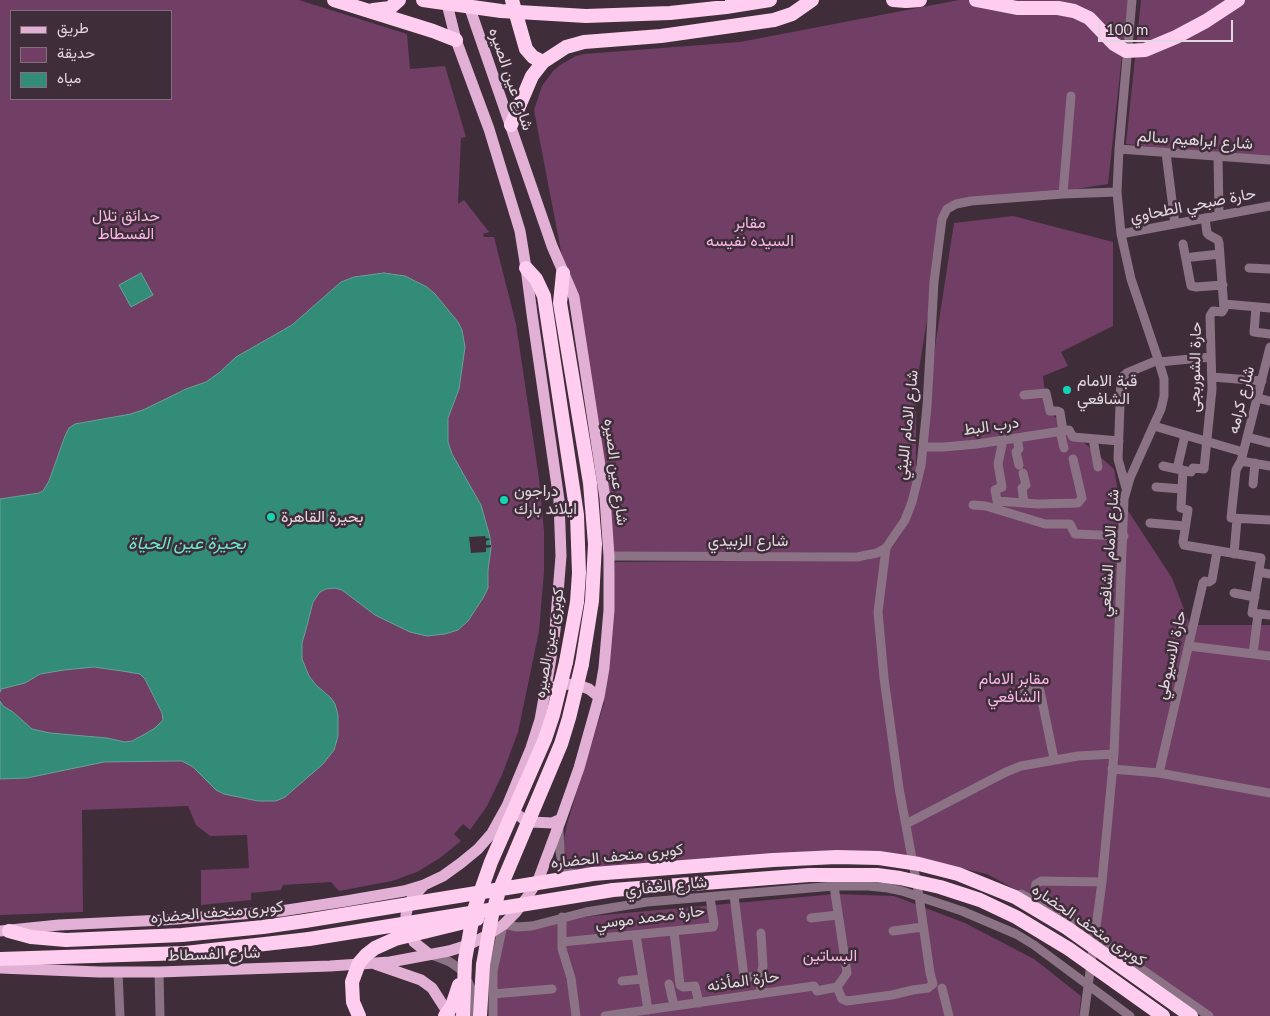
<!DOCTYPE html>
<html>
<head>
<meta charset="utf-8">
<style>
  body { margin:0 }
  #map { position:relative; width:1270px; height:1016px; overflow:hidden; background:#3f2d3a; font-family:Lato,Vazirmatn,sans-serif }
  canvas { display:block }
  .legend { position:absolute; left:10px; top:10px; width:162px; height:90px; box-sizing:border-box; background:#3f2d3a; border:1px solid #81717c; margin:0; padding:6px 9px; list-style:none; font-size:15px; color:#e3d7df }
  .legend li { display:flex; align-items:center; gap:10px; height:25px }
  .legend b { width:25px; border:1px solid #81717c }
  .scale { position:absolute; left:1098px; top:20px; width:135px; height:22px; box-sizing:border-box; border:2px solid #e3d7df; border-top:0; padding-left:6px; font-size:15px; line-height:18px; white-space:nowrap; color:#e3d7df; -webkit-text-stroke:4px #3f2d3a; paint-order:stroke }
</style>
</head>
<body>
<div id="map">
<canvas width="1270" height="1016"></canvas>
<ul class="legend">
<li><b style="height:6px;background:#e3b0d5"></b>طريق</li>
<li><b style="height:14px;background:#713e65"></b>حديقة</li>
<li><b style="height:14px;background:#328c78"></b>مياه</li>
</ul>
<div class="scale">100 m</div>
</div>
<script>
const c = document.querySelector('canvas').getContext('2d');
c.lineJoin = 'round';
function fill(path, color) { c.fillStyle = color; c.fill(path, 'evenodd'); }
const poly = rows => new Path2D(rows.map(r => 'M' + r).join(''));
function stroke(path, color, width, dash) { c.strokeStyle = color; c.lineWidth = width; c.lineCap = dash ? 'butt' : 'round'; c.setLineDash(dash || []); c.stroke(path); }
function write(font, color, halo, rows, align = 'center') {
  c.font = font + ' Lato,Vazirmatn,sans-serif'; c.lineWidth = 5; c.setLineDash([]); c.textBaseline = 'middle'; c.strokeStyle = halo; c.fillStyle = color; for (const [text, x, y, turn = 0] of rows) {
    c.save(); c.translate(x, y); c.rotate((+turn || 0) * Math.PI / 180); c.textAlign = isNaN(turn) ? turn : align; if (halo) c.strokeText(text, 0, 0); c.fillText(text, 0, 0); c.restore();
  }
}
fill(poly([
  [0,0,299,0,407,34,410,69,445,66,466,137,461,138,458,204,464,200,489,232,483,234,484,237,494,237,516,324,539,478,544,531,544,572,539,631,527,689,518,732,502,775,487,806,470,830,463,824,454,834,461,841,440,858,417,872,392,881,339,891,331,882,283,885,281,890,251,893,251,900,201,905,201,870,249,868,247,835,210,836,196,825,188,806,82,810,83,912,0,915],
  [11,11,171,11,171,99,11,99],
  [959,0,1128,0,1108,184,945,209,916,388,916,471,907,509,881,548,867,553,612,552,608,497,534,110,542,86,553,71,560,65,576,56,584,54,740,42],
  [1141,0,1270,0,1270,160,1126,144],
  [1013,216,1113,242,1113,326,1061,352,1068,366,1043,376,1047,410,1114,469,1119,497,1172,578,1190,625,1270,625,1270,1016,1201,1016,1123,962,1103,937,987,874,924,860,783,854,640,863,566,870,562,848,567,824,604,703,615,562,867,560,892,548,905,528,924,473,930,379,954,223],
  [835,894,894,896,965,923,1034,959,1081,996,1079,1016,496,1016,495,960,504,924]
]), '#713e65');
const water = poly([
  [141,273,153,295,131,307,119,285,141,273],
  [384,273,405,276,427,287,435,294,458,322,462,330,465,347,459,389,448,418,448,442,452,454,481,505,490,537,491,548,488,570,488,588,483,598,468,621,458,630,445,634,427,636,410,632,375,615,342,590,335,588,326,589,320,592,313,602,305,633,302,643,302,659,309,676,316,685,331,698,335,704,338,715,338,736,334,750,323,764,285,797,276,801,258,801,224,794,216,790,193,767,182,761,174,761,104,762,27,778,0,779,0,701,3,706,13,712,32,729,50,733,107,738,125,742,132,741,145,734,155,728,163,720,162,713,145,679,140,674,122,671,94,667,64,670,40,674,25,683,1,689,0,692,0,499,39,493,43,491,49,481,65,436,69,428,75,424,131,414,143,410,186,389,206,382,220,372,236,357,292,325,341,282,354,277,384,273]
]);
fill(water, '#328c78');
stroke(water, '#67a297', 1);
fill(poly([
  [485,536,486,538,491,539,486,541,486,545,491,545,491,547,486,548,486,552,471,553,469,537]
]), '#3f2d3a');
stroke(poly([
  [1119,149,1270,160],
  [1166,153,1175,224],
  [1218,156,1219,215],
  [1063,194,1071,96],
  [1121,234,1270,206],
  [1183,244,1191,286,1196,287,1223,285],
  [1192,257,1220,254],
  [1249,268,1270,269],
  [1224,304,1270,308],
  [1256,307,1254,332,1270,334],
  [1270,347,1241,461,1236,470,1231,518,1270,520],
  [1159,362,1211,357],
  [1212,377,1262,381],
  [1024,395,1046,393,1050,411,1057,411,1060,412,1063,431],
  [1257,398,1270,401],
  [1154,426,1243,452],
  [1060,431,1064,448],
  [1247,437,1270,443],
  [1017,438,1019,449,1016,452,1019,465],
  [1093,439,1098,467],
  [923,447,944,447,977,444,1069,430,1073,437,1119,441],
  [1241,461,1270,466],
  [1163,466,1191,472,1193,468,1204,469,1212,389,1210,316,1213,311,1222,312,1224,309,1219,243,1218,240,1209,235,1207,233,1205,218],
  [1177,469,1185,435],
  [1183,470,1181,508,1188,510,1183,542,1184,545,1261,558,1252,613,1270,615],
  [1023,473,1026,485,1022,488,1024,503],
  [1253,484,1255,463],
  [1156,487,1182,489],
  [1126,488,1118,459,1121,378,1127,373,1158,360],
  [997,501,1038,504,1078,503,1082,498,1073,459],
  [973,505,986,506,1045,524,1070,524,1075,534,1124,536],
  [998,506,995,490,1002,487,998,464,1003,440],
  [1150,523,1185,526],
  [1234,554,1237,519],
  [609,556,857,557,877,553,886,548],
  [1259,572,1270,574],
  [1234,593,1255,597],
  [1189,646,1270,656],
  [1253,654,1258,614],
  [1022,681,1025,691,1038,689,1040,691,1054,759],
  [1112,769,1159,773,1270,793],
  [1159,773,1203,583,1205,581,1209,582,1212,580,1217,551],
  [906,824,1006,772,1021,766,1078,756,1114,754],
  [559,829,560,852,563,869,566,872,575,874],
  [1021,894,1073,922,1209,1016],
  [734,895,744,977,758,977,762,993],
  [1033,899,1036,884,1041,881,1102,882],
  [562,917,562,949,571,978,576,1016],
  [811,918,838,915],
  [504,924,517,927,532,926,586,912,647,902,834,886,868,886,888,888,902,891,962,911,1016,934,1034,945,1130,1016],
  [674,931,680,985,683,987,695,986,699,1003],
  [893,931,923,927],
  [636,935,648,1010],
  [562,942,713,927,714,924,710,897],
  [432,955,450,962,460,969,466,978,471,988,473,1000,471,1016],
  [118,972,120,1016],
  [159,972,160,1016],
  [758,978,761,974,763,966,761,933],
  [622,981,642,979],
  [669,984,674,1006],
  [837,987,842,999,847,1001,892,995,913,990,928,988,933,984,930,973,919,896,899,788,884,678,878,612,886,548,905,520,912,502,921,466,927,406,934,282,942,219,947,209,956,204,971,201,1063,194,1117,192],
  [942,988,949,1016],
  [493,994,552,989],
  [493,1016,493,971,503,925],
  [605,1016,814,986,817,991,837,987,847,973,834,886],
  [1084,1016,1102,882,1114,754,1124,499,1130,478,1161,409,1164,396,1164,379,1159,362,1131,279,1121,234,1117,192,1119,149,1132,0]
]), '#8b7284', 9);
stroke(poly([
  [554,687,566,684,578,685,589,689,599,697],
  [508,807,522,818,531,822,552,823,561,819],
  [424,885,413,897,408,905,406,915,406,924,414,942,429,954],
  [0,931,59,925,163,920,281,911,346,901,404,891,424,885,443,876,461,863,478,849,492,833,507,806,531,748,540,720,550,664,555,630,561,556,559,500,532,314,526,268,520,231,489,129,456,40,446,0],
  [375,964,421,980,432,988,450,1016],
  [0,968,99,972,159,972,330,966,390,962,449,951,468,945,486,936,503,925,516,912,528,896,539,878,561,819,579,768,599,697,604,668,609,610,609,556,605,498,574,297,552,246,467,0]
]), '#e3b0d5', 11);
stroke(poly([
  [334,0,433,31,456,40],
  [512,0,526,49,533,57,543,62],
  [893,0,906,1,920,0],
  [976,0,1017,8,1058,8,1074,11,1089,18,1114,44,1126,51,1145,50,1176,37,1206,21,1238,0],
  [373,10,390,8,399,0],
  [511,125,532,76,543,62,566,47,584,42,661,36,774,20,792,14,812,0],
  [526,268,536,279,544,296,577,515,579,573,577,602,566,662],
  [563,273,560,303,590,483,595,544,592,601,582,664],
  [9,931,31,937,66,940,182,935,263,927,305,921],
  [0,959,185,953,309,939],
  [480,1016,483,965]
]), '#ffcdf0', 14);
stroke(poly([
  [423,0,501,11,586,16,670,13,726,7,770,0],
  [305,921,593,874,773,860,837,857,879,858,919,864,958,874,1015,897,1067,928,1191,1016],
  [309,939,613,890,809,875,877,875,900,878,940,887,980,900,1016,917,1069,949,1163,1016],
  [483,965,492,915,499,891,561,744,569,718,582,664],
  [359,1016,353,1002,352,982,359,963,366,955,375,948,395,939,477,919],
  [445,1016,452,1006,459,985],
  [463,1016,465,960,474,910,491,862,545,739,553,715,566,662]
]), '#ffcdf0', 14);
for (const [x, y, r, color] of [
  [1067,390,5,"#14d5b3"],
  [504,500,5,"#14d5b3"],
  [271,517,5,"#14d5b3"]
]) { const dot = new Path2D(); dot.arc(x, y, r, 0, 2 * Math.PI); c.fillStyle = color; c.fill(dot); stroke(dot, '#3f2d3a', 2); }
write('16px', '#e3d7df', '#3f2d3a', [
  ["شارع عين الصيره",511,79,71],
  ["شارع ابراهيم سالم",1195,140,4],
  ["حارة صبحي الطحاوي",1193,205,-11],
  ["حارة الشوربجى",1195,367,-89],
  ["شارع كرامه",1241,400,-76],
  ["شارع الامام الليثي",907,425,-84],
  ["درب البط",991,426,-8],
  ["شارع عين الصيره",616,472,83],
  ["شارع الزبيدي",748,541],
  ["شارع الامام الشافعي",1109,553,-86],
  ["كوبرى عين الصيره",549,643,-80],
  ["حارة الاسيوطي",1171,655,-77],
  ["كوبرى متحف الحضاره",617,856,-6],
  ["شارع الغفاري",666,886,-6],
  ["كوبرى متحف الحضاره",217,912,-5],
  ["حارة محمد موسي",650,917,-7],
  ["كوبرى متحف الحضاره",1089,925,34],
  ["شارع الفسطاط",214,954,-2],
  ["حارة المأذنه",743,981,-8]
]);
write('16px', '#f9b8e7', '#3f2d3a', [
  ["حدائق تلال",126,216],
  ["الفسطاط",126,234],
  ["مقابر",750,223],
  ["السيده نفيسه",750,241],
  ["مقابر الامام",1014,679],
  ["الشافعي",1014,697],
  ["البساتين",830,956]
]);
write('16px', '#e3d7df', '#3f2d3a', [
  ["قبة الامام",1077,381],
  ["الشافعي",1077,399],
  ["دراجون",514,491],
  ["ايلاند بارك",514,509],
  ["بحيرة القاهرة",281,517]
], 'left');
write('italic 18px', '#6ae8ca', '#3f2d3a', [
  ["بحيرة عين الحياة",187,543]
]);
</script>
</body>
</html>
